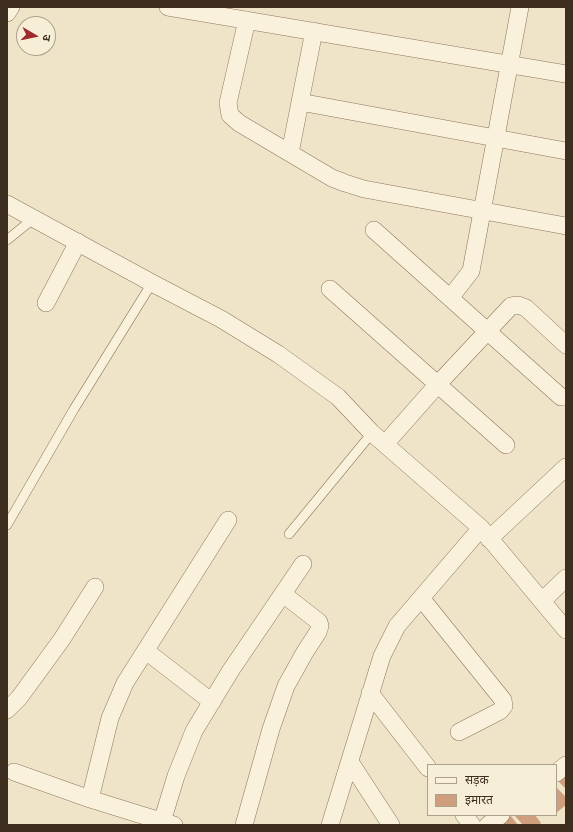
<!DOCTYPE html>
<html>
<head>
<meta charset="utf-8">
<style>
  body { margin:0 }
  #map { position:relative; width:573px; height:832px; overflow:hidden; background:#f0e4c8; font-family:Lora,"Noto Sans Devanagari",serif }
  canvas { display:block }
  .frame { position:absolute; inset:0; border:8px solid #3d2e20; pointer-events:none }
  .legend { position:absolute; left:427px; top:764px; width:130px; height:52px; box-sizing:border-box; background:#f7eed8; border:1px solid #ada18e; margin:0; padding:5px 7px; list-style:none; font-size:12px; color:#3d2e20 }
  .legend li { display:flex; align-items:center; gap:8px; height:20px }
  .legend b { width:20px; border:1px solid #ada18e }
  .north { position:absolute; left:16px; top:16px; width:40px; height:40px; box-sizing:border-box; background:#f7eed8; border:1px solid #ada18e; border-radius:50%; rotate:99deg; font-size:11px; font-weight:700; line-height:16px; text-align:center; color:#3d2e20 }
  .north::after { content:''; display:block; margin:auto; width:14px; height:18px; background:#9e2a2b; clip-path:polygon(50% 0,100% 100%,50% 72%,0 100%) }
</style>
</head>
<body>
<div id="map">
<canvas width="573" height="832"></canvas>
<div class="frame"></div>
<ul class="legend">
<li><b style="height:5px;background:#faf1dc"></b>सड़क</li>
<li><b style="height:11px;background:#cf9f7d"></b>इमारत</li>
</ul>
<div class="north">उ</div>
</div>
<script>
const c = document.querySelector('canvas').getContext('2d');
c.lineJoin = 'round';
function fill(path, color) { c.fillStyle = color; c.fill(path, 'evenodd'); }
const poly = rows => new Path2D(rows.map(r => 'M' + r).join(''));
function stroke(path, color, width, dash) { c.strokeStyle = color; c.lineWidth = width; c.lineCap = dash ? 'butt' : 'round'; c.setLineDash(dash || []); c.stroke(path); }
fill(poly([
  [566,774,566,789,557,780],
  [556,787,566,797,566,805,556,813],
  [514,815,535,815,541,823,539,825,523,825],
  [511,816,518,825,499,825]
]), '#cf9f7d');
const service = poly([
  [7,240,33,219],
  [7,525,74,409,152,283],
  [289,534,372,433]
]);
const minor = poly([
  [168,7,566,74],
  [7,13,11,7],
  [247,20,228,103,230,115,239,123,332,178,345,183,364,189,566,226],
  [300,102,566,151],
  [290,153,314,31],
  [7,204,152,283,221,319,278,354,338,397,372,433,481,528,566,630],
  [374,230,561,397],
  [330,289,506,445],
  [450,298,471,271,520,7],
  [46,303,78,242],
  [385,444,438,384,511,306,518,305,526,308,566,345],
  [489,539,566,467],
  [421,598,503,700,504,706,500,711,459,732],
  [542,601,566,578],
  [146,651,212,702],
  [370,693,428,768],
  [7,710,19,698,62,639,95,587],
  [350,762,391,825],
  [14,772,90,799,174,825],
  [556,773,566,765],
  [90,799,110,718,125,683,228,520],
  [464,815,472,825],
  [161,825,176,776,194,731,231,670,303,564],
  [244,825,271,729,286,686,305,652,318,632,320,626,319,622,283,594],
  [330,825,382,656,397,626,481,528],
  [488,825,501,815]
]);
stroke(service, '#8d765c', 10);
stroke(minor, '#8d765c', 18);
stroke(service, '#faf1dc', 9);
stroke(minor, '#faf1dc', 17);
</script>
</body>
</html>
